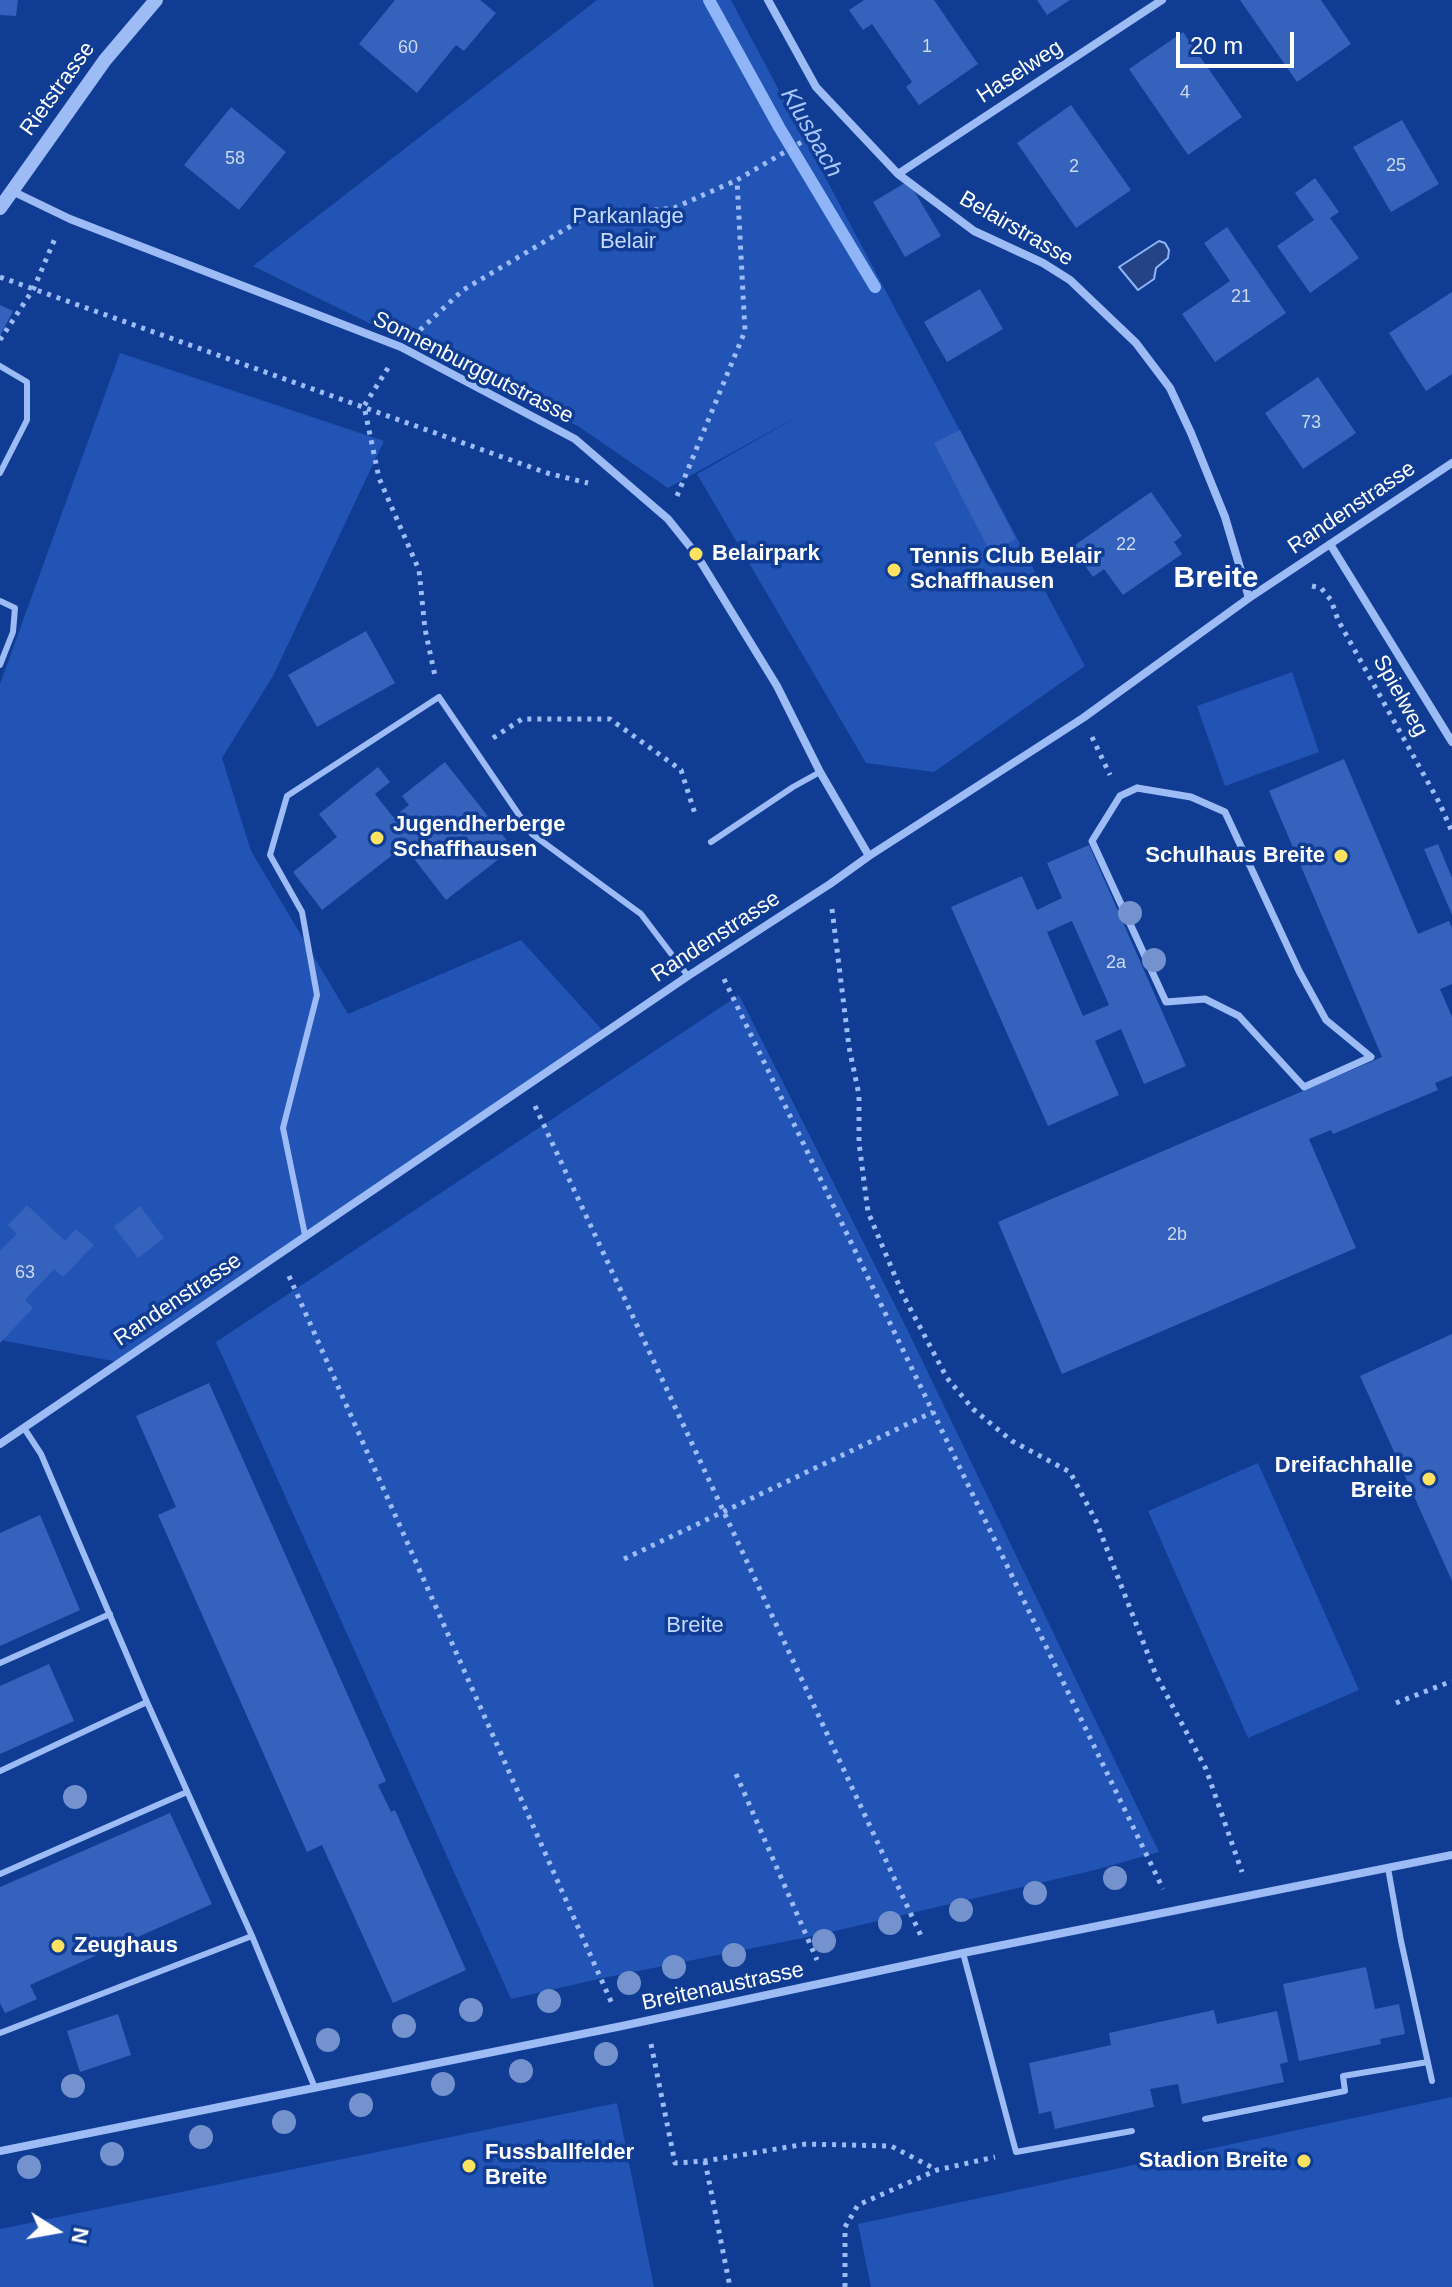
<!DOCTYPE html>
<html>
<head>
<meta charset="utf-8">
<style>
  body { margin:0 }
  #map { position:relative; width:1452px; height:2287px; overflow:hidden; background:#103c94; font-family:Helvetica,sans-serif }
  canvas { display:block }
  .north { position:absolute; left:16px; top:2191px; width:80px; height:80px; -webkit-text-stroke:6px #103c94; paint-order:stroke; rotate:101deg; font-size:22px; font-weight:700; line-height:32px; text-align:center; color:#fff }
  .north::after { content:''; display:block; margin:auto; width:28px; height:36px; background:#fff; clip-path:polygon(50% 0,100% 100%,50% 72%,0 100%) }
  .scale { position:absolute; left:1176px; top:32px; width:118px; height:36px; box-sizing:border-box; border:4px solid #fff; border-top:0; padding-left:10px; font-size:24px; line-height:28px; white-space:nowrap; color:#fff; -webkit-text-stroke:6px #103c94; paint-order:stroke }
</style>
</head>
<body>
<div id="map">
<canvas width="1452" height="2287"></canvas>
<div class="north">N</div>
<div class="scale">20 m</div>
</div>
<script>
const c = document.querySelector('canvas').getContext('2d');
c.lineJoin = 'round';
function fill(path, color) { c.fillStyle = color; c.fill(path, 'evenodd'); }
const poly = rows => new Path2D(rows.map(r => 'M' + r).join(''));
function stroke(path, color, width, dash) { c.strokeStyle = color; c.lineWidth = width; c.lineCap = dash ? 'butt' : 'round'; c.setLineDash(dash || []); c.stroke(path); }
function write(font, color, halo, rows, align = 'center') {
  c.font = font + ' Helvetica,sans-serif'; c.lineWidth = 7; c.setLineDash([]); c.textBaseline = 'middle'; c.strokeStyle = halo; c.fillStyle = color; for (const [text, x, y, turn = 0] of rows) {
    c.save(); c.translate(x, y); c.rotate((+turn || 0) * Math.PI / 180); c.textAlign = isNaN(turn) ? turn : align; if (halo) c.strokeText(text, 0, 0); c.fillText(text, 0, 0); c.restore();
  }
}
fill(poly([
  [597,0,731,0,1085,666,934,772,866,763,697,474,804,413,668,488,578,426,253,266],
  [120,353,384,441,273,676,222,758,251,851,348,1014,521,940,604,1032,124,1363,0,1340,0,684],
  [1292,672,1319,752,1225,786,1197,706],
  [739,995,907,1329,1159,1852,1095,1870,818,1935,603,1978,511,1999,216,1342],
  [1258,1463,1359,1690,1248,1738,1148,1511],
  [1452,2097,1452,2287,871,2287,858,2224],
  [617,2103,654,2287,0,2287,0,2229]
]), '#2154b4');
const water = poly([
  [1159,241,1165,243,1169,250,1168,258,1156,268,1154,279,1138,290,1119,267,1159,241]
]);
fill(water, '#234386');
stroke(water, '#8fb4f7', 2);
stroke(poly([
  [709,0,779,127,875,287]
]), '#8fb4f7', 12);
fill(poly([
  [0,0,18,0,16,16,0,15],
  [395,0,480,0,496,13,464,51,456,45,417,93,359,44],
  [864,0,934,0,978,64,919,105,906,87,912,82,872,24,863,30,849,10],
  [1037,0,1070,0,1047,15],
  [1240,0,1321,0,1351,44,1297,82],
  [1183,32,1242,117,1188,155,1129,69],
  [1071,105,1131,190,1076,228,1017,143],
  [231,107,286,152,239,210,184,165],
  [1402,120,1439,184,1391,212,1353,147],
  [1315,178,1339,212,1330,218,1359,258,1310,293,1277,246,1314,220,1295,193],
  [908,181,941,236,905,257,873,202],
  [1227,227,1286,313,1215,362,1182,314,1230,281,1204,243],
  [980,289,1003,329,947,362,924,322],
  [1452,292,1452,374,1426,391,1389,333],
  [0,305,13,311,0,336],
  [1318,377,1356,433,1303,469,1265,413],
  [960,430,1016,539,990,552,934,443],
  [1151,492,1182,536,1174,542,1182,554,1123,595,1104,569,1093,577,1072,547],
  [366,631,395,683,317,727,288,675],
  [1344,759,1418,934,1449,921,1452,928,1452,984,1440,989,1452,1017,1452,1076,1435,1083,1438,1090,1333,1134,1331,1130,1309,1139,1356,1248,1062,1374,998,1222,1382,1057,1269,791],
  [445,762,513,848,446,900,404,846,322,910,293,872,337,837,319,814,378,767,390,782,375,794,393,817,409,805,402,796],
  [1438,844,1452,878,1452,915,1424,849],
  [1089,845,1186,1066,1144,1084,1121,1029,1095,1041,1119,1095,1048,1126,951,907,1022,876,1037,910,1062,898,1047,863],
  [1072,921,1109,1005,1083,1016,1047,932],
  [27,1205,65,1241,76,1229,94,1245,63,1277,54,1269,25,1300,33,1308,0,1343,0,1251,17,1234,8,1225],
  [140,1206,164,1238,138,1258,114,1227],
  [1452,1334,1452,1581,1360,1376],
  [209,1383,386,1781,378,1785,391,1812,395,1810,466,1970,393,2003,322,1845,307,1852,158,1515,176,1507,136,1416],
  [40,1515,80,1610,0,1646,0,1533],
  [49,1664,74,1721,0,1754,0,1686],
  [170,1813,212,1904,30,1985,37,1999,5,2013,0,2003,0,1887],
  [1366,1967,1375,2009,1399,2004,1405,2034,1380,2039,1381,2044,1299,2061,1283,1984],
  [1214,2010,1217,2024,1277,2011,1288,2062,1280,2064,1284,2082,1182,2104,1178,2084,1150,2089,1154,2107,1055,2129,1051,2111,1039,2114,1029,2063,1111,2045,1109,2033],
  [118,2014,131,2055,80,2072,67,2031]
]), '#3462bc');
stroke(poly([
  [0,277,547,473,588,483],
  [420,330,463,290,586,217,674,208,737,180],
  [0,340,34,288,56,236],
  [388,368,364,406,379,478,419,570,425,629,435,676],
  [677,496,745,331,737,180,824,129],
  [1312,586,1321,588,1331,600,1338,620,1440,804,1452,832],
  [1092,737,1110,775],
  [493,738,522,719,610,719,681,770,696,817],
  [832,909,849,1047,859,1095,859,1143,868,1212,903,1295,947,1378,973,1409,1012,1441,1070,1472,1096,1521,1156,1675,1206,1769,1242,1872],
  [724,979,1163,1889],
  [535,1106,922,1938],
  [289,1276,613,2006],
  [624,1559,933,1412],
  [1396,1703,1452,1681],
  [736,1774,817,1960],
  [651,2044,675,2163,705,2161,806,2144,891,2146,937,2170],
  [705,2161,730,2287],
  [845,2287,845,2227,858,2205,937,2170,995,2157]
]), '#9dbbf4', 5, [4, 6]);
stroke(poly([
  [0,366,27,382,27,420,0,473],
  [0,601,15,608,13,632,0,665],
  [711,842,793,787,820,772],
  [305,1235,283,1128,317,995,302,912,270,855,287,796,439,697,532,834,641,914,688,976],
  [24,1428,41,1454,147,1702,252,1936,315,2088],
  [0,1663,110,1614],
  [0,1771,147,1702],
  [1388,1868,1401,1941,1432,2081],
  [0,1874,187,1792],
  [963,1953,1016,2152,1132,2131],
  [0,2033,252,1936],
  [1205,2119,1345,2091,1343,2076,1428,2062]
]), '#9dbbf4', 6);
stroke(poly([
  [1137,788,1191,797,1225,812,1299,971,1326,1020,1371,1057,1304,1087,1239,1016,1205,999,1166,1002,1092,841,1120,796,1137,788]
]), '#9dbbf4', 7);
stroke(poly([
  [768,0,816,87,898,174,974,231,1043,263,1070,280,1136,343,1170,388,1191,433,1225,517,1249,598],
  [898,174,1162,0],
  [12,191,70,219,401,347,575,439,668,519,696,554,777,686,820,772,869,856],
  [1330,544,1452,742],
  [0,1444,688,976,830,884,869,856,1083,718,1249,598,1452,463],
  [0,2151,622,2026,963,1953,1452,1855]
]), '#9dbbf4', 8);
stroke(poly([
  [0,208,105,60,156,0]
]), '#9dbbf4', 14);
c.fillStyle = '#7492ce';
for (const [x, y] of [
  [1130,913],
  [1154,960],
  [75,1797],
  [1115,1878],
  [1035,1893],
  [961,1910],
  [890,1923],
  [824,1941],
  [734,1955],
  [674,1967],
  [629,1983],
  [549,2001],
  [471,2010],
  [404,2026],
  [328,2040],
  [606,2054],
  [521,2071],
  [443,2084],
  [73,2086],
  [361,2105],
  [284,2122],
  [201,2137],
  [112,2154],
  [29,2167]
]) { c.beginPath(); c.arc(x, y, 12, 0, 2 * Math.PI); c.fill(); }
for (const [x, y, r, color] of [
  [696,554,8,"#ffe260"],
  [894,570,8,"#ffe260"],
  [377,838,8,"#ffe260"],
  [1341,856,8,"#ffe260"],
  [1429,1479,8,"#ffe260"],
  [58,1946,8,"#ffe260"],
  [1304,2161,8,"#ffe260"],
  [469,2166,8,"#ffe260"]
]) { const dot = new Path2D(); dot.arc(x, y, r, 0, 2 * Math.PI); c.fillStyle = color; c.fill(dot); stroke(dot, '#103c94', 3); }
write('18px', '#ccd8ee', null, [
  ["1",927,47],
  ["60",408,48],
  ["4",1185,93],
  ["58",235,159],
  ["25",1396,166],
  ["2",1074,167],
  ["21",1241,297],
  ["73",1311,423],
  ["22",1126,545],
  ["2a",1116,963],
  ["2b",1177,1235],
  ["63",25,1273]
]);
write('22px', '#fff', '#103c94', [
  ["Haselweg",1020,72,-33],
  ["Rietstrasse",58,89,-54],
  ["Belairstrasse",1016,229,30],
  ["Sonnenburggutstrasse",473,368,27],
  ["Randenstrasse",1352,508,-34],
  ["Spielweg",1400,696,61],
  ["Randenstrasse",716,937,-33],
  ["Randenstrasse",178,1300,-34],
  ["Breitenaustrasse",723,1987,-12]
]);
write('22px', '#c5d9fe', '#103c94', [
  ["Parkanlage",628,217],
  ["Belair",628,242],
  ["Breite",695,1626]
]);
write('bold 22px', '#fff', '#103c94', [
  ["Belairpark",712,554],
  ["Tennis Club Belair",910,557],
  ["Schaffhausen",910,582],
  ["Jugendherberge",393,825],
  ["Schaffhausen",393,850],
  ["Schulhaus Breite",1325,856,"right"],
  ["Dreifachhalle",1413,1466,"right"],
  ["Breite",1413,1491,"right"],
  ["Zeughaus",74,1946],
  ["Fussballfelder",485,2153],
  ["Breite",485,2178],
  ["Stadion Breite",1288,2161,"right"]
], 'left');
write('italic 24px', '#a9c6fb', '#103c94', [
  ["Klusbach",811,133,60]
]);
write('bold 30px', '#fff', '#103c94', [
  ["Breite",1216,579]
]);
</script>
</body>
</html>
